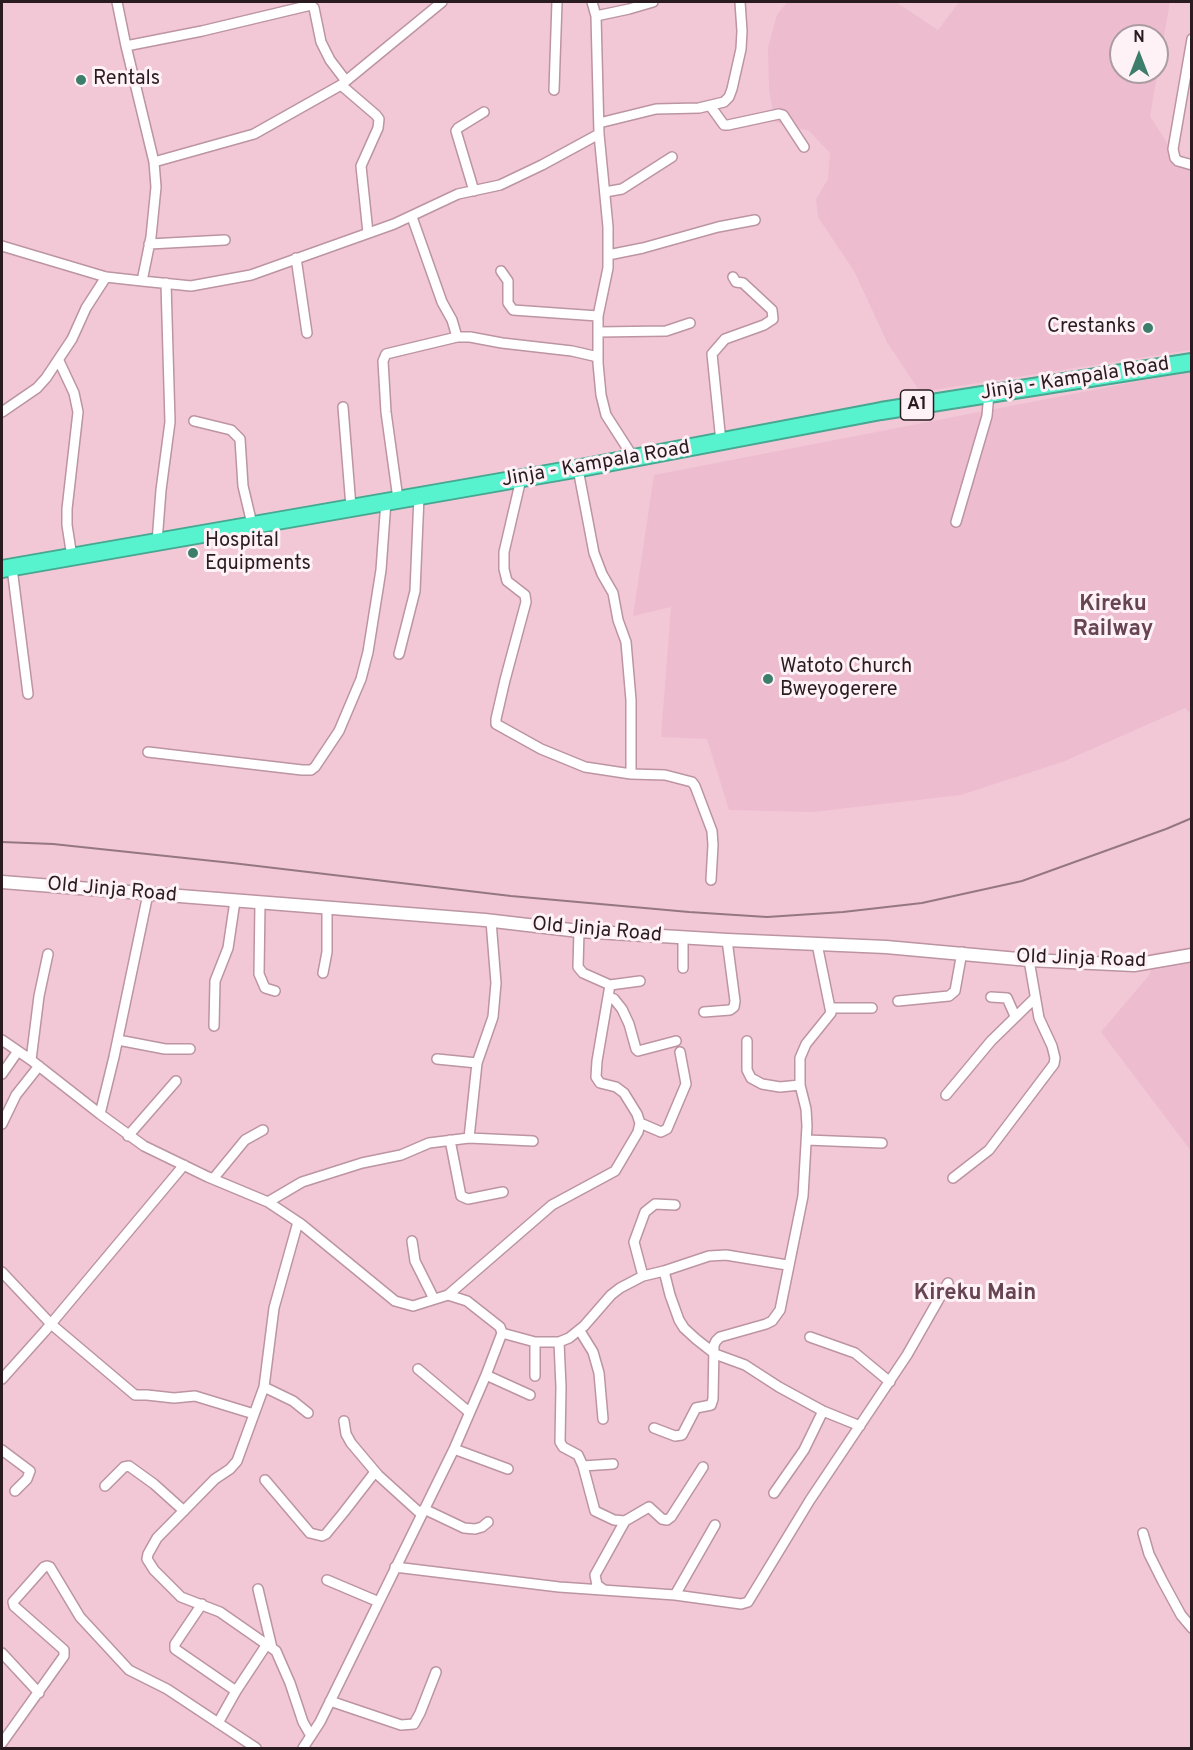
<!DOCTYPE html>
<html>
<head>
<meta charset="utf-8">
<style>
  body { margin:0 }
  #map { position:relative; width:1193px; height:1750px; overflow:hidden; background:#f2c8d7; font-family:Overpass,sans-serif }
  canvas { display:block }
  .frame { position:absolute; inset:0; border:3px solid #2a1b21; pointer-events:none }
  .north { position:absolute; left:1109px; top:24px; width:60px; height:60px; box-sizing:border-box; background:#fff2f6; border:2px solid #aa9ca1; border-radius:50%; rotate:0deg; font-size:16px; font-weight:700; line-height:24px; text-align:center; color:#2a1b21 }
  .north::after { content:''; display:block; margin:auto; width:21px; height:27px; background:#3d7d6c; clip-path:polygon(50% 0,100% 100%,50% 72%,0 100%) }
</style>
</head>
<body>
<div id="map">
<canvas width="1193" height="1750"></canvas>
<div class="frame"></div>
<div class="north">N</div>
</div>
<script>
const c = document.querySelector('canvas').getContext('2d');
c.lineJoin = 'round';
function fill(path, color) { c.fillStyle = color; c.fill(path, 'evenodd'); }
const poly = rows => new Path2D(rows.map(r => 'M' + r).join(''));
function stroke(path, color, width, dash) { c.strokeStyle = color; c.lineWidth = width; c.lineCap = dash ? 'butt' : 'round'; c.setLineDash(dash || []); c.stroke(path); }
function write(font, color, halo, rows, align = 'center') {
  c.font = font + ' Overpass,sans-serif'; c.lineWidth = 6; c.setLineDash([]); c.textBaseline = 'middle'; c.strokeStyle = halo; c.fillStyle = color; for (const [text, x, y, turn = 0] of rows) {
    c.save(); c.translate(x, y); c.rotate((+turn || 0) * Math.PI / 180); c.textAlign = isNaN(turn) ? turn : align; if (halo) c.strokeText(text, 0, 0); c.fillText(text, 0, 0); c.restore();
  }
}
fill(poly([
  [787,2,896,2,938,30,959,2,1170,2,1150,116,1178,160,1191,159,1191,350,920,392,887,342,854,271,818,217,816,199,828,179,830,153,809,131,775,122,769,90,768,47,777,15],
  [1121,36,1157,36,1157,72,1121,72],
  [1191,371,1191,714,1185,708,1065,761,961,795,813,812,729,810,707,739,661,737,671,607,633,616,654,475],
  [1191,947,1191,1151,1101,1032,1150,974,1153,953]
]), '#eebccf');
const street = poly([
  [117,2,126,46,154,162,156,187,151,237,142,281],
  [592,2,596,16,599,134,608,227,608,268,598,316,598,363,601,395,606,415,633,457],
  [596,16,629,9,653,2],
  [1192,39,1173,149,1175,158,1178,161,1192,165],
  [126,46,202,31,311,5,314,8,321,42,330,60,346,81],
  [341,85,376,115,379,119,378,128,361,166,368,233],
  [554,90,557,2],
  [711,107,724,125,728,125,779,114,783,115,804,147],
  [599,123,656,109,699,108,724,102,729,97,732,89,741,49,742,31,740,2],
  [154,162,254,134,341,85,442,2],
  [474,191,456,131,458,128,484,112],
  [605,192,622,189,672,157],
  [412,217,442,302,452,320,457,337],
  [149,244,225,240],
  [2,246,106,277,142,281,191,286,251,275,394,224,458,194,500,185,542,165,599,134],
  [608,255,643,248,718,227,755,220],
  [296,258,307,333],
  [501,271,508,281,508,303,513,310,598,316],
  [598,332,666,331,690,323],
  [59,361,74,393,78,412,67,509,67,525,72,557],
  [343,407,351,507],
  [2,412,37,388,46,378,72,339,86,308,106,277],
  [194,421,231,430,240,439,243,486,252,524],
  [721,442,712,354,725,339,764,325,773,319,772,310,743,283,736,282,733,277],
  [578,469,594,553,602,574,613,593,618,620,626,642,631,700,631,774],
  [521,479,504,552,504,569,507,581,525,595,526,602,505,680,496,719,496,724,541,749,585,767,631,774,665,775,692,782,695,786,712,831,713,845,711,880],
  [398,499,386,412,383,361,386,354,457,337,470,337,502,343,572,351,598,357],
  [956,522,987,416,989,393],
  [157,542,161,490,170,422,166,283],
  [12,568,28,694],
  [399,654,415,591,419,496],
  [148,752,302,770,311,770,315,767,339,731,361,679,368,652,381,570,386,501],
  [260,903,259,974,265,988,275,991],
  [683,968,683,938],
  [323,973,327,952,327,909],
  [610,985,640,981],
  [609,997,614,999,622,1009,629,1024,636,1049,638,1051,676,1041],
  [991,997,1007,998,1015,1016],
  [898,1001,949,996,955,991,962,952],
  [831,1008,872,1008],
  [704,1012,730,1010,734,1007,735,1001,727,940],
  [214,1026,215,981,228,948,235,901],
  [2,1040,31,1060,100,1114,144,1146,208,1177,268,1202,301,1224,395,1301,413,1306,448,1295,467,1301,500,1327,502,1333,486,1375,454,1449,320,1722,303,1748],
  [118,1040,165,1049,190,1049],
  [747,1041,747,1070,751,1078,762,1084,780,1087,800,1085],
  [437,1059,477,1063],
  [31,1060,39,996,48,954],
  [2,1074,18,1051],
  [946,1095,991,1041,1035,998],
  [100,1114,114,1057,148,894],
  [640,1123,661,1132,667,1129,686,1084,680,1052],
  [2,1124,16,1095,39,1066],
  [128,1136,176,1081],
  [469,1138,477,1063,493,1017,496,983,491,921],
  [450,1140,461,1196,468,1199,503,1192],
  [807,1140,882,1143],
  [953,1178,989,1150,1054,1064,1055,1058,1052,1046,1039,1018,1029,960],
  [213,1179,245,1140,263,1130],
  [268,1202,302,1182,362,1163,401,1155,429,1143,469,1138,533,1141],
  [298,1222,274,1308,264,1387,237,1461,230,1469,215,1479,157,1538,148,1554,147,1559,154,1570,181,1597,220,1612,276,1651,290,1683,303,1722,311,1736],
  [412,1241,415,1261,434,1299],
  [664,1271,670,1295,679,1320,684,1328,696,1339,715,1354,745,1365,779,1387,823,1411,860,1426],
  [2,1272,51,1324,135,1395,147,1395,174,1398,195,1396,254,1414],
  [643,1276,634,1242,645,1212,655,1204,675,1205],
  [448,1295,552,1205,615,1171,638,1132,640,1123,637,1114,624,1093,616,1087,600,1083,596,1077,597,1061,610,985,583,973,578,967,579,931],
  [580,1331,593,1352,599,1373,603,1419],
  [502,1333,535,1342,559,1342,569,1338,584,1326,611,1295,620,1288,643,1276,664,1271,709,1256,726,1255,787,1265],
  [810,1337,855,1353,890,1382],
  [559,1342,561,1387,560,1442,563,1447,578,1455,583,1466,595,1511,614,1520,625,1521,649,1507,662,1519,667,1520,671,1517,703,1467],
  [418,1369,469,1412],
  [486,1375,530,1395],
  [535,1376,535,1342],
  [2,1379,45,1331,184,1165],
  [264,1387,293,1401,308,1413],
  [344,1421,346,1434,351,1443,378,1475,421,1514],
  [654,1428,675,1436,682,1435,696,1408,711,1405,713,1399,714,1345,716,1341,720,1337,766,1324,772,1321,780,1310,803,1196,807,1126,806,1109,800,1085,800,1058,806,1044,831,1013,817,944],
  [454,1449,508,1469],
  [2,1450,30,1471,27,1479,15,1491],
  [583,1466,613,1464],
  [265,1480,310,1533,322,1536,326,1534,344,1512,375,1472],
  [105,1486,124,1467,129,1466,154,1484,184,1511],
  [774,1493,804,1450,823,1411],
  [424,1509,464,1528,475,1529,482,1527,488,1522],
  [1143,1533,1149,1554,1162,1580,1181,1615,1192,1628],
  [395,1567,559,1587,675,1595,741,1604,748,1602,810,1500,907,1355,948,1283],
  [327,1580,379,1602],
  [258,1589,272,1648],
  [604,1590,597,1585,595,1575,625,1521],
  [675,1595,715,1525],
  [202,1604,175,1644,175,1649,236,1691],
  [2,1653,39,1693],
  [330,1701,401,1725,414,1724,420,1713,436,1672],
  [218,1723,236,1691,267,1644],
  [2,1743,64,1656,64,1650,14,1606,13,1602,44,1567,47,1566,50,1567,80,1617,129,1670,167,1689,256,1748]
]);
const secondary = poly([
  [2,882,485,920,579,931,727,940,886,947,1029,960,1134,965,1192,955]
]);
const highway = poly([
  [2,569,586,467,881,411,1192,362]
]);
stroke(street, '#bc94a3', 12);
stroke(secondary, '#bc94a3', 15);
stroke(highway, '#47a791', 20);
stroke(street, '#fff', 9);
stroke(secondary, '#fff', 12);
stroke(highway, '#56f3ce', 16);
stroke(poly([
  [2,842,53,844,232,863,511,896,689,912,767,917,843,912,922,903,1022,881,1166,829,1192,818]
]), '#957782', 2);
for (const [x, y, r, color] of [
  [81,80,6,"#3d7d6c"],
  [1148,328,6,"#3d7d6c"],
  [193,553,6,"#3d7d6c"],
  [768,679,6,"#3d7d6c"]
]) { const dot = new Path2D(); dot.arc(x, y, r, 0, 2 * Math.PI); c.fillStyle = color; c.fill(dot); stroke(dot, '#fff2f6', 2); }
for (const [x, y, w] of [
  [917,405,33]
]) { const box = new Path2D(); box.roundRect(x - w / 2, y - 15, w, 30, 4.5); c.fillStyle = '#fff2f6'; c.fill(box); stroke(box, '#2a1b21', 1.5); }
write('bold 18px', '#2a1b21', null, [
  ["A1",917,405]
]);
write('20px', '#2a1b21', '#fff2f6', [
  ["Rentals",93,80],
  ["Crestanks",1136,328,"right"],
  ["Hospital",205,542],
  ["Equipments",205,565],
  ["Watoto Church",780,668],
  ["Bweyogerere",780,691]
], 'left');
write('20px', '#2a1b21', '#fff2f6', [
  ["Jinja - Kampala Road",1075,380,-9],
  ["Jinja - Kampala Road",596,465,-10],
  ["Old Jinja Road",112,891,5],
  ["Old Jinja Road",597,931,5],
  ["Old Jinja Road",1081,960,2]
]);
write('bold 22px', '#674452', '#fff2f6', [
  ["Kireku",1113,606],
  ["Railway",1113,631],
  ["Kireku Main",975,1295]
]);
</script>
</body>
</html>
